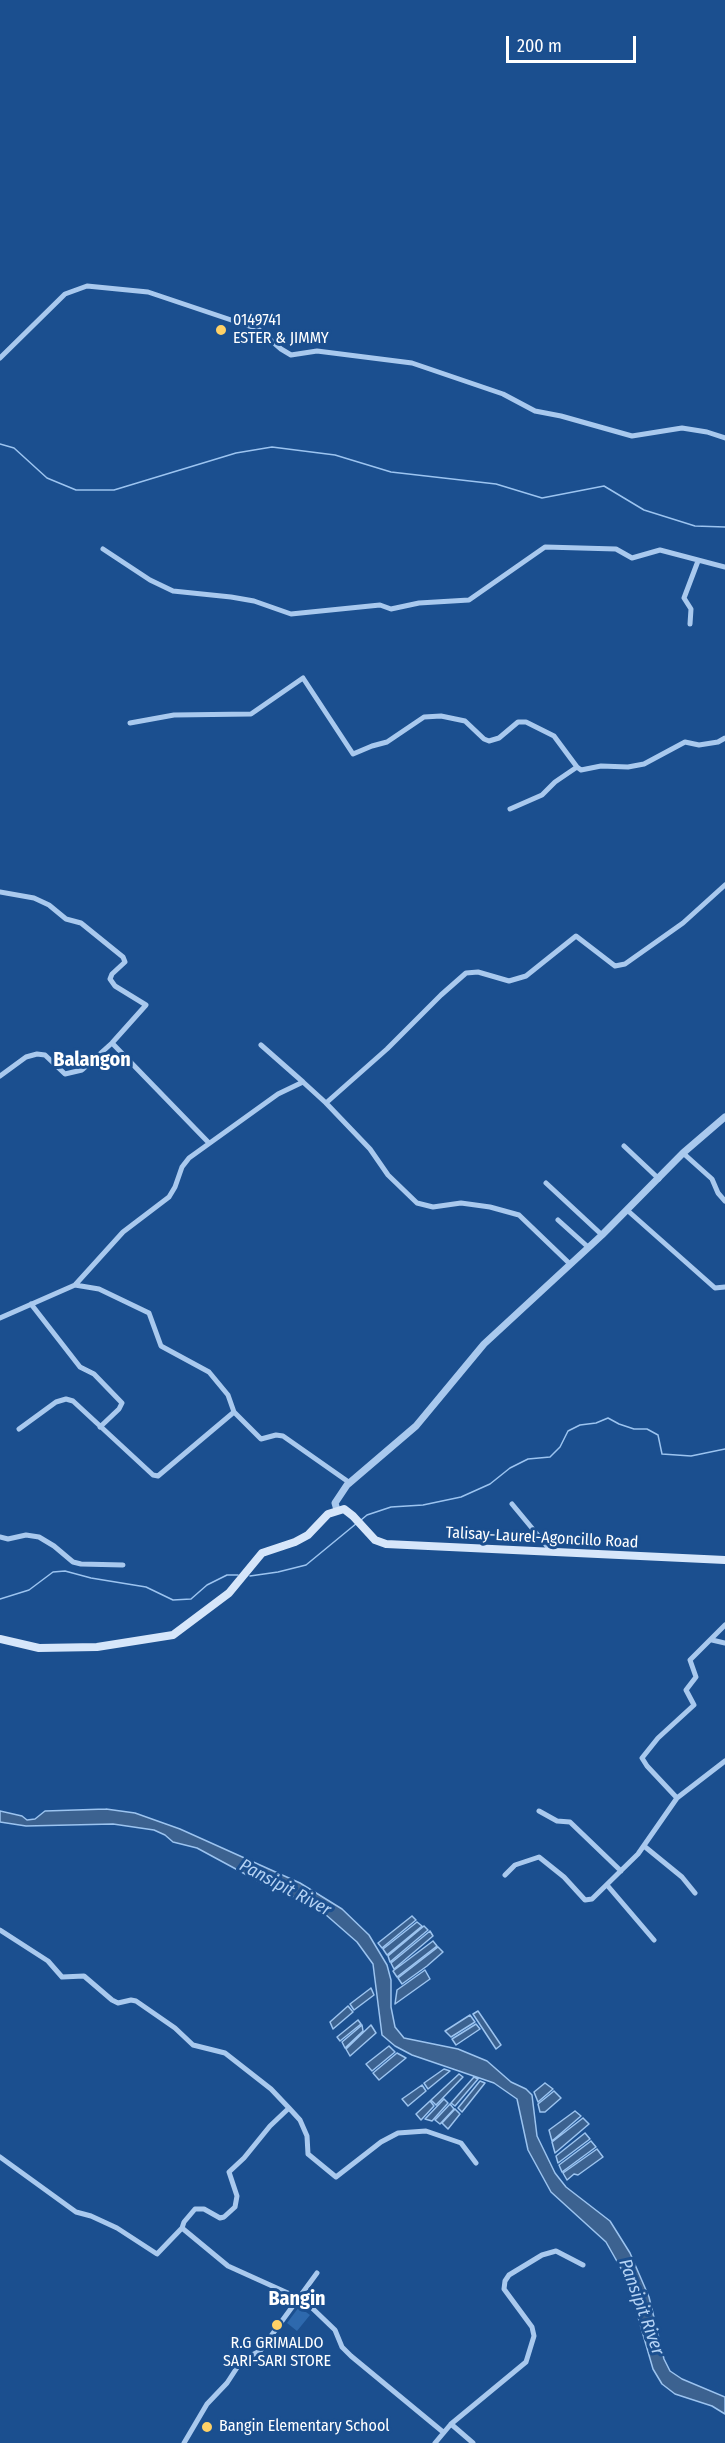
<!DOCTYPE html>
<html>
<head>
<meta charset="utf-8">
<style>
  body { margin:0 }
  #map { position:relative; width:725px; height:2443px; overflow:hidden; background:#1b4f8f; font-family:"Fira Sans Condensed",sans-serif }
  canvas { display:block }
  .scale { position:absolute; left:506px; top:36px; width:130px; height:27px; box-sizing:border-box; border:3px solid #fff; border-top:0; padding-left:8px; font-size:18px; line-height:21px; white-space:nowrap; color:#fff; -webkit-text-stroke:4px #1b4f8f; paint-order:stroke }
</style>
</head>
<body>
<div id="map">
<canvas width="725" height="2443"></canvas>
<div class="scale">200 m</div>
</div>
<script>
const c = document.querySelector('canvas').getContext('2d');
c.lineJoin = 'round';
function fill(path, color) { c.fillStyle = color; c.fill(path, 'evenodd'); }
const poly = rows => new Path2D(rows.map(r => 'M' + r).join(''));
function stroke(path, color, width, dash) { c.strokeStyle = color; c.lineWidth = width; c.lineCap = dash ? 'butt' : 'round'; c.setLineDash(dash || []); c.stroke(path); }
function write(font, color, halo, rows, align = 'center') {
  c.font = font + ' "Fira Sans Condensed",sans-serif'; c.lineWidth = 6; c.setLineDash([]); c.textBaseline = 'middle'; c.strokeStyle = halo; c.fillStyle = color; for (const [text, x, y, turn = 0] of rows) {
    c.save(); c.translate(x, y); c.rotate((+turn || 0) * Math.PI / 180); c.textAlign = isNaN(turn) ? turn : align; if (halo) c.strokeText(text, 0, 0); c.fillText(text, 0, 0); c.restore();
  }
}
fill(poly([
  [299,2307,310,2315,297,2331,287,2323]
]), '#2e69ad');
const water = poly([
  [106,1809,135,1813,180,1829,300,1883,342,1909,369,1935,387,1965,391,1980,391,2007,395,2027,404,2038,458,2049,487,2061,511,2082,526,2089,532,2095,537,2136,555,2173,566,2187,610,2221,630,2253,649,2297,664,2359,670,2371,682,2379,725,2397,725,2414,712,2406,675,2394,662,2384,653,2369,627,2279,606,2242,551,2192,528,2150,517,2099,494,2083,412,2055,395,2046,382,2035,373,1964,357,1942,317,1907,271,1888,197,1848,173,1842,165,1835,154,1830,113,1824,26,1826,0,1822,0,1811,22,1816,27,1820,35,1819,45,1811,106,1809],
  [412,1916,416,1920,382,1948,378,1943,412,1916],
  [417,1922,422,1926,387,1955,383,1949,417,1922],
  [424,1926,428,1930,390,1962,388,1956,424,1926],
  [430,1931,433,1936,394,1969,391,1963,430,1931],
  [433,1941,437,1946,397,1977,393,1971,433,1941],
  [438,1947,443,1952,427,1966,402,1984,398,1978,438,1947],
  [425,1970,430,1979,395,2004,397,1990,425,1970],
  [371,1988,374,1995,354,2010,350,2004,371,1988],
  [348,2006,353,2012,333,2029,330,2022,348,2006],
  [478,2011,501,2045,496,2049,473,2014,478,2011],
  [470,2015,475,2022,451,2037,445,2031,470,2015],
  [358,2020,361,2024,340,2041,337,2037,358,2020],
  [476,2024,480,2029,456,2045,452,2039,476,2024],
  [362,2025,363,2031,345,2048,342,2042,362,2025],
  [371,2025,376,2033,350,2056,346,2049,371,2025],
  [389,2046,395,2052,372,2071,366,2064,389,2046],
  [397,2053,406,2058,379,2080,373,2073,397,2053],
  [444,2069,450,2071,428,2089,424,2083,444,2069],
  [459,2074,463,2077,436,2105,431,2100,459,2074],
  [474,2077,478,2079,455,2106,451,2103,474,2077],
  [480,2081,485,2083,462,2112,458,2108,480,2081],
  [545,2083,553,2089,538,2102,534,2092,545,2083],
  [422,2085,426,2091,408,2106,402,2099,422,2085],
  [554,2091,561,2098,545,2112,540,2112,538,2104,554,2091],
  [444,2099,448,2103,432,2121,425,2119,444,2099],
  [430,2101,434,2106,421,2120,416,2114,430,2101],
  [450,2104,454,2109,440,2124,435,2120,450,2104],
  [455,2109,460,2114,448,2129,442,2123,455,2109],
  [575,2111,581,2116,552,2141,549,2130,575,2111],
  [583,2118,589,2124,555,2153,552,2142,583,2118],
  [585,2133,590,2139,558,2163,556,2156,585,2133],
  [591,2141,596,2147,562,2172,559,2165,591,2141],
  [597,2149,603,2157,578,2175,574,2174,567,2180,563,2173,597,2149]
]);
fill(water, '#3c6290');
stroke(water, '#9cc4f0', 1.5);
stroke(poly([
  [0,444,14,448,47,478,76,490,114,490,236,453,272,447,335,455,391,472,496,484,542,498,604,486,644,510,695,526,725,527],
  [361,1520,367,1515,391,1507,423,1505,461,1497,490,1484,510,1468,528,1459,550,1457,560,1447,568,1431,580,1425,596,1423,608,1418,619,1424,634,1429,647,1429,658,1435,662,1454,691,1456,725,1449],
  [250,1576,278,1572,306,1565,357,1523],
  [0,1599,29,1590,53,1572,65,1571,91,1578,146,1587,173,1600,191,1599,207,1585,227,1575,238,1575]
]), '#9cc4f0', 1.5);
stroke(poly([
  [0,358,65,294,87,286,148,292,258,329,281,349,291,355,317,351,412,363,503,394,535,411,561,416,632,436,682,428,707,432,725,438],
  [103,549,150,580,173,591,231,597,254,601,291,614,380,605,391,609,419,603,469,600,545,547,616,549,632,558,660,550,725,567],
  [690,624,691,609,684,598,698,561],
  [130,723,174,715,251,714,303,678,353,754,372,746,387,742,424,717,441,716,465,721,484,739,489,741,499,738,518,722,526,722,554,736,577,767],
  [510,809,542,795,555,782,577,767,581,770,601,766,628,767,644,764,685,742,699,745,718,742,725,738],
  [0,892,34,898,49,905,66,919,81,923,123,957,125,962,112,974,110,979,115,986,146,1005,112,1043,82,1070,65,1074,45,1055,37,1054,26,1057,0,1076],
  [112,1043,209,1143],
  [261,1045,303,1082],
  [326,1103,387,1049,441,995,466,973,478,972,509,981,526,976,576,936,615,966,625,964,683,923,725,885],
  [624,1146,659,1179],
  [683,1153,712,1179,718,1193,725,1201],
  [546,1183,602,1235],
  [627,1210,715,1288,725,1287],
  [558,1220,588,1247],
  [75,1285,99,1289,149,1313,161,1346,209,1372,228,1395,234,1412,261,1439,276,1435,283,1436,350,1483],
  [31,1304,80,1367,94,1374,122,1403,119,1409,100,1427],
  [0,1318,75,1285,123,1232,169,1197,175,1187,182,1167,189,1158,278,1094,303,1082,326,1103,370,1149,388,1175,417,1203,433,1207,461,1203,490,1207,519,1215,570,1264],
  [19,1429,56,1402,66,1399,73,1401,153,1475,158,1476,234,1412],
  [512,1504,551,1551],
  [0,1537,8,1539,26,1535,39,1537,54,1546,73,1562,81,1564,123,1565],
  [725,1625,690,1660,696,1677,686,1690,694,1705,658,1738,642,1758,647,1766,677,1798,725,1761],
  [712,1640,725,1643],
  [539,1811,557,1821,570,1822,621,1871],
  [644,1846,682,1877,695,1893],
  [505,1875,515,1865,539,1857,564,1877,585,1900,592,1899,638,1854,677,1798],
  [607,1885,654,1940],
  [0,1930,48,1961,62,1977,84,1976,112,2000,118,2003,131,2000,136,2001,175,2028,193,2045,225,2053,271,2089,289,2108,270,2126,244,2158,229,2172,237,2196,235,2207,224,2217,220,2218,204,2209,195,2209,184,2222,182,2228,228,2266,301,2299,310,2306,335,2330,342,2347,351,2356,443,2432],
  [289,2108,300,2120,307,2136,308,2154,336,2177,381,2142,398,2133,426,2131,461,2143,476,2163],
  [0,2157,76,2212,91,2216,117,2228,157,2254,182,2228],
  [451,2424,473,2443],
  [184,2443,207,2404,227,2383,242,2360,260,2351,317,2273],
  [435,2443,451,2424,526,2362,534,2336,532,2327,504,2289,505,2281,509,2275,542,2255,556,2251,583,2265]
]), '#a9c9ee', 5);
stroke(poly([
  [337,1510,335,1503,347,1485,416,1426,484,1344,602,1235,683,1153,725,1117]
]), '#a9c9ee', 7);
stroke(poly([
  [0,1639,39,1648,97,1647,173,1635,229,1593,262,1553,295,1542,308,1535,328,1514,344,1509,353,1516,375,1540,386,1544,725,1560]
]), '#d6e6fa', 8);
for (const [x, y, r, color] of [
  [221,330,6,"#ffd166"],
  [277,2325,6,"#ffd166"],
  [207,2427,6,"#ffd166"]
]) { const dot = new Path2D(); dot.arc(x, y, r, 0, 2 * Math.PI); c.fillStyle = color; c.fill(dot); stroke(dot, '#1b4f8f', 2); }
write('16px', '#fff', '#1b4f8f', [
  ["0149741",233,321],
  ["ESTER & JIMMY",233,339],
  ["R.G GRIMALDO",277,2344,"center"],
  ["SARI-SARI STORE",277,2362,"center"],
  ["Bangin Elementary School",219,2427]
], 'left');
write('16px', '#fff', '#1b4f8f', [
  ["Talisay-Laurel-Agoncillo Road",542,1538,3]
]);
write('italic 18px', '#b5d3f5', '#1b4f8f', [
  ["Pansipit River",285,1888,28],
  ["Pansipit River",641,2307,70]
]);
write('bold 20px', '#fff', '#1b4f8f', [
  ["Balangon",92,1060],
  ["Bangin",297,2299]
]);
</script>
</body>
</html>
